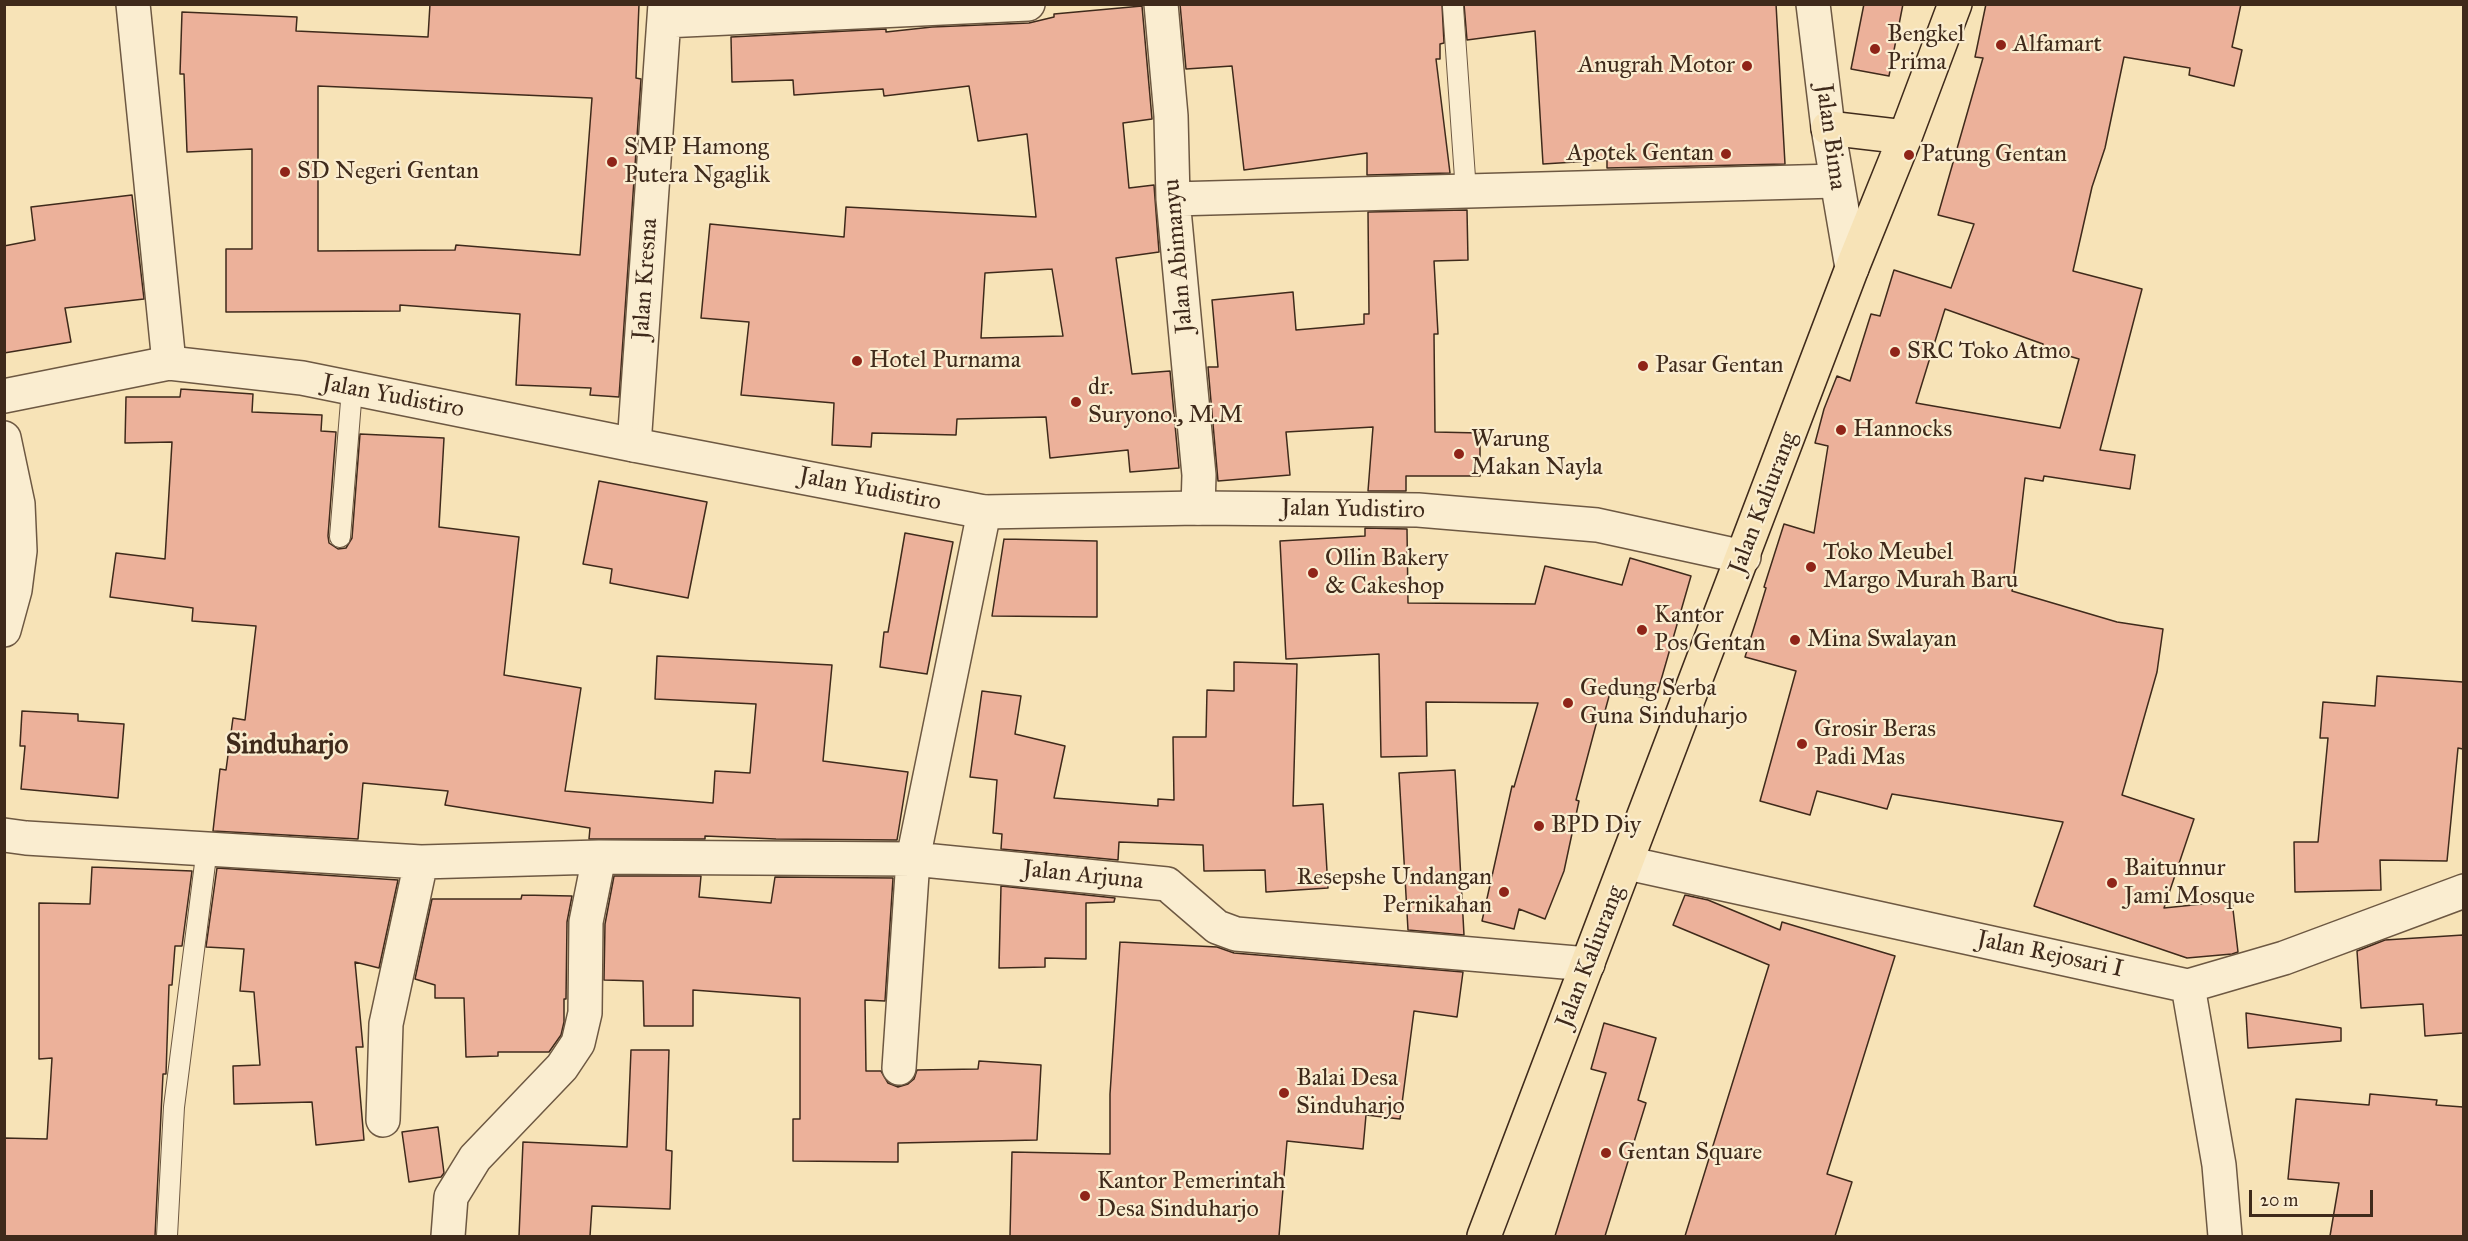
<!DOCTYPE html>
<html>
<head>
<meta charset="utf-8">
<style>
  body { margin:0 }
  #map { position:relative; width:2468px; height:1241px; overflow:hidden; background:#f7e3b7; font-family:"IM FELL Great Primer",serif }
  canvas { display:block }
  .frame { position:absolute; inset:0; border:6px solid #3f2a1b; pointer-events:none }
  .scale { position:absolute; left:2249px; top:1190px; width:124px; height:27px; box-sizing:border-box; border:3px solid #3f2a1b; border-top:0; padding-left:8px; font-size:18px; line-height:21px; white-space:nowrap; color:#3f2a1b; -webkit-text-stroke:4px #faedd0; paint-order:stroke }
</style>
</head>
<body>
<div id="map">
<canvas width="2468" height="1241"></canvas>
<div class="frame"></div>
<div class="scale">20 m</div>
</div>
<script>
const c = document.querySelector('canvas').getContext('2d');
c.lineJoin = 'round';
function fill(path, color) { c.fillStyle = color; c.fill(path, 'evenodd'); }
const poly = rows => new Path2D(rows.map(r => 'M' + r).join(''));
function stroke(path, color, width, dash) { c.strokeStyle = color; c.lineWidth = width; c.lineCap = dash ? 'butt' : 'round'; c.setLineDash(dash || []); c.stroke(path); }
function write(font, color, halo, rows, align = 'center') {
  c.font = font + ' "IM FELL Great Primer",serif'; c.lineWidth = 4.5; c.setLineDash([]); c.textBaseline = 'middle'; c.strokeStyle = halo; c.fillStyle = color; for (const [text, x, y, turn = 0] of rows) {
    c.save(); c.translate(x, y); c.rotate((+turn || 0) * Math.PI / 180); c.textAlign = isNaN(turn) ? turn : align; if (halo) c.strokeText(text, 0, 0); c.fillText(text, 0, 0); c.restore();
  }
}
const building = poly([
  [430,4,639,4,636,78,641,79,619,397,590,395,591,388,516,385,520,314,400,305,400,311,226,312,226,249,252,249,252,149,187,152,184,74,180,74,182,12,297,17,296,31,428,37,430,4],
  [318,86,592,98,580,255,456,245,455,250,318,251,318,86],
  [1180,4,1442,4,1444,43,1440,44,1440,59,1436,59,1450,173,1367,175,1367,153,1244,170,1232,66,1186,69,1180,4],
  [1464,4,1776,4,1785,164,1607,168,1607,160,1543,164,1535,31,1467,40,1464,4],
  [1864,4,1903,4,1889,76,1851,69,1864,4],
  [1986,4,2241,4,2232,47,2242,50,2234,86,2189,75,2190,68,2124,57,2105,148,2092,187,2073,271,2142,289,2100,450,2135,455,2130,489,2044,476,2043,481,2025,478,2012,591,2117,622,2163,629,2157,672,2122,795,2194,819,2164,908,2232,901,2238,952,2232,954,2187,958,2034,906,2063,822,1892,794,1887,809,1817,791,1810,815,1760,801,1796,671,1745,657,1766,588,1764,587,1784,524,1814,533,1828,446,1815,443,1824,409,1837,376,1850,381,1871,314,1880,316,1894,270,1951,288,1974,224,1938,215,1983,58,1975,57,1986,4],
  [1945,309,2043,344,2042,348,2079,359,2060,428,1916,403,1945,309],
  [1142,6,1152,119,1123,123,1129,188,1154,185,1159,252,1116,258,1132,374,1170,371,1179,468,1130,472,1128,450,1050,458,1046,417,957,419,956,435,872,433,871,447,832,445,834,403,741,395,749,322,701,318,710,224,844,237,846,207,1036,217,1027,134,978,141,969,86,884,96,883,89,794,95,793,80,732,82,731,37,886,29,886,32,932,27,1029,23,1054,17,1054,14,1142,6],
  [1052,269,1063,336,981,338,985,273,1052,269],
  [132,195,144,299,65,308,71,342,4,353,4,246,35,240,31,207,132,195],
  [1467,210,1468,260,1434,261,1438,334,1434,334,1435,432,1480,433,1480,476,1406,476,1406,491,1368,491,1373,427,1286,432,1290,475,1218,481,1208,367,1218,367,1212,300,1293,292,1296,330,1364,324,1364,314,1369,314,1368,212,1467,210],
  [181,389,253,394,252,412,322,415,321,431,336,432,328,536,329,543,338,549,346,548,352,538,360,434,444,438,439,527,519,537,504,675,581,688,565,791,713,803,715,771,750,773,756,704,655,699,657,656,832,665,823,761,908,772,897,840,776,839,705,836,705,839,589,839,590,828,445,805,448,791,363,783,358,839,213,831,220,769,226,770,233,718,245,720,256,626,192,621,193,608,110,597,116,553,165,559,172,442,125,443,126,397,180,397,181,389],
  [599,481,707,502,688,598,610,583,612,569,583,564,599,481],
  [1365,528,1407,529,1408,603,1535,604,1545,566,1622,585,1630,558,1691,576,1655,701,1611,689,1602,722,1597,721,1576,800,1579,801,1564,871,1545,919,1519,909,1514,929,1482,921,1512,786,1514,787,1538,703,1426,702,1427,756,1381,757,1379,654,1286,659,1280,541,1365,536,1365,528],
  [905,533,953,542,927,674,880,667,884,632,888,632,905,533],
  [1004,539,1097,541,1097,617,992,616,1004,539],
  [1234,662,1297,664,1293,806,1323,804,1328,888,1266,892,1265,870,1204,871,1203,845,1119,842,1118,860,1001,849,1002,834,993,833,997,780,970,777,982,691,1021,696,1015,734,1065,746,1054,798,1158,806,1158,799,1174,800,1173,737,1206,737,1207,690,1234,691,1234,662],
  [2377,676,2463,682,2463,749,2458,748,2447,861,2380,860,2381,890,2295,892,2294,842,2318,842,2328,738,2320,738,2323,702,2375,706,2377,676],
  [22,711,78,714,78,721,124,724,118,798,21,789,25,746,20,746,22,711],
  [1455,770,1464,935,1408,930,1399,773,1455,770],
  [92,867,192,871,182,946,175,946,172,985,169,985,166,1074,163,1074,155,1236,4,1236,4,1138,47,1139,52,1058,39,1059,39,903,90,904,92,867],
  [217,868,398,880,379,968,355,962,363,1047,356,1047,364,1140,316,1145,312,1102,234,1104,233,1066,260,1065,254,992,240,991,244,949,206,947,217,868],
  [614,876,701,876,699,897,771,903,775,877,893,878,885,1001,865,1000,866,1071,881,1071,888,1083,898,1087,908,1084,914,1079,917,1070,978,1069,979,1061,1041,1065,1037,1140,898,1143,898,1162,793,1161,793,1119,800,1119,800,998,693,990,693,1026,644,1026,643,981,604,980,605,924,614,876],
  [1001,886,1115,898,1114,902,1086,903,1086,959,1045,958,1045,967,999,968,1001,886],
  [522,895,572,896,567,922,566,999,564,999,564,1022,561,1035,549,1052,498,1052,498,1056,466,1057,464,998,435,998,435,985,415,979,432,899,521,899,522,895],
  [1685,895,1708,900,1780,930,1782,922,1895,956,1827,1174,1852,1182,1835,1236,1685,1236,1769,965,1673,925,1685,895],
  [2463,935,2463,1033,2425,1036,2423,1004,2361,1008,2357,951,2385,940,2463,935],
  [1120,942,1217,947,1234,953,1463,972,1457,1017,1414,1011,1400,1119,1366,1115,1363,1149,1287,1141,1279,1236,1010,1236,1012,1152,1110,1154,1110,1094,1120,942],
  [2246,1013,2341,1028,2341,1041,2248,1048,2246,1013],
  [1604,1023,1656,1038,1638,1100,1646,1103,1605,1236,1555,1236,1606,1073,1591,1069,1604,1023],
  [631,1050,669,1050,666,1150,672,1151,670,1209,592,1206,590,1236,519,1236,523,1142,627,1147,631,1050],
  [2370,1094,2437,1100,2436,1105,2463,1107,2463,1236,2330,1236,2339,1183,2288,1179,2296,1099,2369,1105,2370,1094],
  [438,1127,444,1173,441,1177,409,1182,402,1132,438,1127]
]);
fill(building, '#ecb19a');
stroke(building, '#3f2a1b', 1.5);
const service = poly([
  [1453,7,1466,192],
  [340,537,352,389],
  [167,1236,174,1107,207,848]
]);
const minor = poly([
  [133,4,169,363],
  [1161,4,1171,116,1173,199,1199,475,1198,508],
  [664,21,1028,4],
  [1173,199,1836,181],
  [4,438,18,504,20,551,15,590,4,630],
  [634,445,665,4],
  [984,512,913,859,1167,884,1217,927,1236,934,1588,964],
  [4,835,26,838,421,862,599,857,913,859,899,1068],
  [1627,863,2188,986,2284,958,2464,891],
  [2188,986,2219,1165,2225,1236],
  [383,1120,386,1024,421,862],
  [448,1236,451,1197,475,1158,562,1067,578,1043,585,1013,586,922,599,857]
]);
const tertiary = poly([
  [1813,4,1828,128,1852,268],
  [4,396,169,363,302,378,634,445,984,512,1198,508,1418,510,1597,525,1744,557]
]);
const primary = poly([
  [1828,128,1905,137],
  [1484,1236,1852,268,1905,137,1955,4]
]);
stroke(service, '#6d5842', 22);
stroke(minor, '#6d5842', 36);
stroke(tertiary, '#6d5842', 36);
stroke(primary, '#3f2a1b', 36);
stroke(service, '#faedd0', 20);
stroke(minor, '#faedd0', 33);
stroke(tertiary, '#faedd0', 33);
stroke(primary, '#f7e3b7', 33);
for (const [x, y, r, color] of [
  [2001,45,6,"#8f2418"],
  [1875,49,6,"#8f2418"],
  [1747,66,6,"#8f2418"],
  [1726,154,6,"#8f2418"],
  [1909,155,6,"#8f2418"],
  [612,162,6,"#8f2418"],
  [285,172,6,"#8f2418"],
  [1895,352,6,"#8f2418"],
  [857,361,6,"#8f2418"],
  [1643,366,6,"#8f2418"],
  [1076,402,6,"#8f2418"],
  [1841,430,6,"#8f2418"],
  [1459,454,6,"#8f2418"],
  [1811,567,6,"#8f2418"],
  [1313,573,6,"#8f2418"],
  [1642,630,6,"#8f2418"],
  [1795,640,6,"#8f2418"],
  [1568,703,6,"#8f2418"],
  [1802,744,6,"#8f2418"],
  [1539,826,6,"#8f2418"],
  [2112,883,6,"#8f2418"],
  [1504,892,6,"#8f2418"],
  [1284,1093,6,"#8f2418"],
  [1606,1153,6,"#8f2418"],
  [1085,1196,6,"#8f2418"]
]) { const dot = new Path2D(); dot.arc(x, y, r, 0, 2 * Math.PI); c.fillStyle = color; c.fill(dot); stroke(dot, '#faedd0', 2); }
write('24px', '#3f2a1b', '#faedd0', [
  ["Bengkel",1887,35],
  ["Prima",1887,63],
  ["Alfamart",2013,45],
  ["Anugrah Motor",1735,66,"right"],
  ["SMP Hamong",624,148],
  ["Putera Ngaglik",624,176],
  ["Apotek Gentan",1714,154,"right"],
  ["Patung Gentan",1921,155],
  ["SD Negeri Gentan",297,172],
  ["SRC Toko Atmo",1907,352],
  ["Hotel Purnama",869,361],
  ["Pasar Gentan",1655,366],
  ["dr.",1088,388],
  ["Suryono., M.M",1088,416],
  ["Hannocks",1853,430],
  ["Warung",1471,440],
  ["Makan Nayla",1471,468],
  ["Toko Meubel",1823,553],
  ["Margo Murah Baru",1823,581],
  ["Ollin Bakery",1325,559],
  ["& Cakeshop",1325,587],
  ["Kantor",1654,616],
  ["Pos Gentan",1654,644],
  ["Mina Swalayan",1807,640],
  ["Gedung Serba",1580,689],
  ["Guna Sinduharjo",1580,717],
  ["Grosir Beras",1814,730],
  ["Padi Mas",1814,758],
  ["BPD Diy",1551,826],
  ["Baitunnur",2124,869],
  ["Jami Mosque",2124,897],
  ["Resepshe Undangan",1492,878,"right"],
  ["Pernikahan",1492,906,"right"],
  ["Balai Desa",1296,1079],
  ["Sinduharjo",1296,1107],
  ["Gentan Square",1618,1153],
  ["Kantor Pemerintah",1097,1182],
  ["Desa Sinduharjo",1097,1210]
], 'left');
write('24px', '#3f2a1b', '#faedd0', [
  ["Jalan Bima",1830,137,82],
  ["Jalan Abimanyu",1179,256,-95],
  ["Jalan Kresna",646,279,-86],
  ["Jalan Yudistiro",393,397,11],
  ["Jalan Yudistiro",870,490,11],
  ["Jalan Kaliurang",1764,503,-69],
  ["Jalan Yudistiro",1353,510,1],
  ["Jalan Arjuna",1083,876,6],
  ["Jalan Rejosari I",2050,955,12],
  ["Jalan Kaliurang",1591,957,-69]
]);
write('bold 27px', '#3f2a1b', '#faedd0', [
  ["Sinduharjo",287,746]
]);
</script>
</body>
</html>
